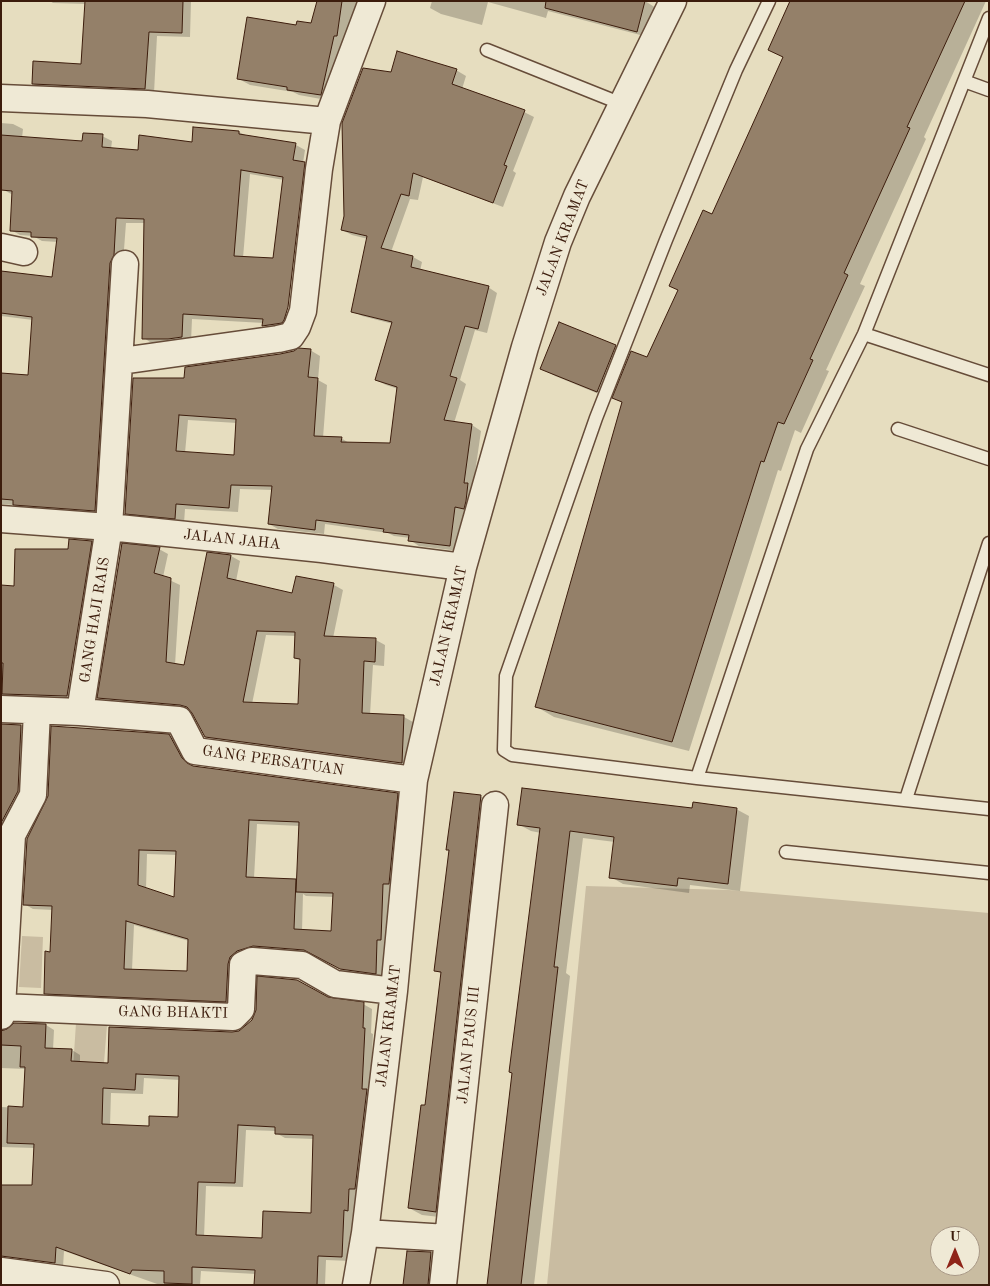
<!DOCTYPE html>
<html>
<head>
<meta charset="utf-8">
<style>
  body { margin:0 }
  #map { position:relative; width:990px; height:1286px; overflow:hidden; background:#e6ddbf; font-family:"Old Standard TT",serif }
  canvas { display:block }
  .frame { position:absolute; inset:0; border:2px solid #3c1c0c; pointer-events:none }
  .north { position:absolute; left:930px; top:1226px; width:50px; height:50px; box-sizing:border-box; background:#efe9d5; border:1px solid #a79785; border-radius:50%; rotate:0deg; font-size:14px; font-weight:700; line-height:20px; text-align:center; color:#3c1c0c }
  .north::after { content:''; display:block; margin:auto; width:18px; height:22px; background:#8f2418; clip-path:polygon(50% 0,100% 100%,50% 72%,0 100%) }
</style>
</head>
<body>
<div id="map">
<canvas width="990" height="1286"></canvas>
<div class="frame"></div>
<div class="north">U</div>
</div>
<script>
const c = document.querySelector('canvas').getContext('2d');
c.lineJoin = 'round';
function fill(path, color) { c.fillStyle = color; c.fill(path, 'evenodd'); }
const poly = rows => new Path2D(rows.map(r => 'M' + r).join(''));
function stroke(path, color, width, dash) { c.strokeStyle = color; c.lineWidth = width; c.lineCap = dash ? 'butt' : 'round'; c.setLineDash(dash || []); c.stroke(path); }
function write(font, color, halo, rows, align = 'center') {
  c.font = font + ' "Old Standard TT",serif'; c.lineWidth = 4; c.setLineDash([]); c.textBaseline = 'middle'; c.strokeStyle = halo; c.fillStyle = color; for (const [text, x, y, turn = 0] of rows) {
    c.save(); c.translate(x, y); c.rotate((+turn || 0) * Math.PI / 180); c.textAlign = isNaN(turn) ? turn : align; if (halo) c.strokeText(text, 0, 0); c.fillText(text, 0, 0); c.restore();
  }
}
fill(poly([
  [586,886,729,890,989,913,989,1285,547,1285],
  [940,1236,970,1236,970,1266,940,1266],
  [22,936,43,937,41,988,19,987],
  [76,1023,107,1025,101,1101,71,1099]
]), '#c9bca1');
fill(poly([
  [50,1,191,1,190,37,157,36,154,93,42,89,33,84,82,65,86,4,53,3],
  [318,1,363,1,332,101,299,95,293,92,250,85,239,79,302,27,334,28],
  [432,1,645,1,656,8,648,37,548,11,546,18,488,2,482,25,441,14,430,8],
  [792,1,986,1,924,137,926,139,860,284,865,286,826,370,829,371,801,433,795,430,781,471,778,470,689,751,554,717,537,707,623,403,614,398,647,359,784,58,770,50],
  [456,70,466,76,462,89,524,112,534,117,513,171,516,173,503,207,423,177,418,200,410,199,391,252,413,257,422,262,420,271,488,287,497,293,487,333,475,330,460,380,466,384,454,423,472,425,481,431,473,487,473,513,465,512,459,551,419,546,410,540,410,538,394,536,388,533,325,524,324,534,278,529,269,524,273,490,240,489,238,512,185,509,184,523,136,518,126,513,185,380,310,350,320,356,318,380,327,385,323,438,341,438,349,443,391,444,398,389,386,385,376,380,393,324,362,316,352,311,368,239,352,235,342,230,392,73],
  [188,420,237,423,235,457,185,453],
  [1,123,13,124,23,129,22,138,83,143,102,136,112,141,111,149,139,151,193,143,194,128,239,132,247,136,296,145,305,150,303,163,314,169,291,328,273,331,263,325,264,323,192,319,191,342,153,344,144,338,145,223,126,223,104,516,23,510,15,505,1,504,1,374,29,376,33,320,1,316,1,272,53,279,58,242,42,241,33,236,20,235,11,230,13,195,2,189],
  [303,165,306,165,289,314,286,314],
  [250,174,284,180,274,259,243,258],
  [615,346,628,354,611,399,555,376,542,369],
  [91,542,100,547,76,701,1,701,1,587,15,587,70,550],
  [159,549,168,554,163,577,180,585,175,665,185,666,208,554,231,556,240,561,236,581,293,594,297,577,334,585,343,590,333,638,376,640,385,645,384,666,373,665,370,715,404,717,413,722,411,768,215,742,206,736,191,710,108,703,99,698],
  [266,635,296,636,295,658,301,661,299,705,252,704],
  [1,725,21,726,29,731,26,796,1,905],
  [169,736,178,740,193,767,397,794,406,799,384,978,349,974,313,954,262,950,234,1006,53,998,45,993,52,953,53,910,33,909,24,904],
  [257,824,300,826,298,882,295,880,254,878],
  [147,854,177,855,175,898,146,889],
  [303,894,306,896,334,897,332,932,302,931],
  [134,925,189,941,188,972,132,970],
  [480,796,493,803,448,1218,422,1215,409,1208,426,1106,442,974,435,970,450,851,448,849],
  [693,809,736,809,749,816,740,891,690,885,689,893,623,884,611,877,615,842,583,838,566,973,570,976,534,1285,488,1285,541,833,531,831,518,824],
  [327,998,363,1004,372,1009,371,1033,373,1034,370,1092,356,1215,353,1215,351,1261,326,1260,325,1285,256,1285,256,1274,201,1271,200,1285,160,1285,64,1251,63,1267,1,1264,1,1186,34,1186,35,1148,1,1147,1,1107,24,1108,26,1069,1,1068,1,1032,46,1025,54,1030,53,1050,72,1050,80,1055,80,1062,109,1064,239,1032],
  [144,1078,180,1080,179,1118,150,1128,110,1126,111,1093,143,1094],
  [246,1130,276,1131,276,1133,285,1138,314,1139,312,1214,264,1239,204,1237,206,1186,243,1187],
  [408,1252,431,1253,444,1261,442,1285,404,1285]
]), '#0003');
const building = poly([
  [85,1,183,1,182,33,149,32,145,89,32,84,33,61,81,64,85,1],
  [317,1,342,1,337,36,334,36,321,95,287,90,287,87,237,79,247,17,296,25,297,21,311,23,317,1],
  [546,1,645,1,637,32,545,8,546,1],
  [790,1,965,1,907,127,910,128,844,273,848,275,810,359,813,360,784,424,778,422,764,462,761,461,672,742,535,707,622,402,612,398,631,351,647,357,678,290,669,286,703,210,712,214,783,57,768,50,790,1],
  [397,51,457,69,452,84,525,110,504,165,507,166,493,203,413,173,409,196,401,194,381,248,413,256,411,267,489,286,478,329,465,326,450,376,457,378,444,420,472,424,464,483,468,483,466,501,464,509,455,507,450,546,408,541,409,535,383,532,384,529,316,520,315,530,268,524,272,486,231,485,229,508,176,504,175,519,125,514,133,378,184,378,185,367,280,354,294,351,298,348,311,349,308,377,318,378,314,436,342,437,341,442,390,443,397,387,375,380,392,322,351,312,367,236,341,230,344,216,342,123,363,68,391,72,397,51],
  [179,415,236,419,234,455,176,451,179,415],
  [193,127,239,131,239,134,296,143,293,160,305,162,288,307,284,320,282,323,262,326,263,319,183,314,182,337,168,339,142,339,144,219,116,218,114,255,110,263,95,511,13,505,13,500,1,499,1,373,28,375,32,317,1,313,1,271,52,277,57,238,31,237,31,232,10,231,12,191,1,190,1,135,82,141,83,133,103,134,102,147,138,150,139,135,192,142,193,127],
  [241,170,283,177,273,258,234,256,241,170],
  [559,322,616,345,597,392,540,369,559,322],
  [69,539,92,541,67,696,2,694,3,663,1,663,1,585,14,586,15,549,68,549,69,539],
  [122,543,160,547,154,573,171,578,166,662,184,665,207,552,231,555,227,578,292,593,296,576,334,583,324,636,376,638,375,662,364,661,362,713,404,715,402,763,205,737,192,713,187,707,180,705,97,698,122,543],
  [257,631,295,632,294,658,300,659,298,704,243,702,257,631],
  [1,724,21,725,18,791,1,823,1,724],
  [51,726,169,734,182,758,187,763,193,766,398,793,389,884,383,884,381,940,377,940,376,974,340,969,304,950,253,946,237,951,230,957,228,964,226,1002,44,994,45,951,50,952,52,906,23,905,27,839,48,796,51,726],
  [249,820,299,822,296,892,333,893,331,931,294,929,296,879,246,877,249,820],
  [139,850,176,851,174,897,138,885,139,850],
  [126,921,188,939,187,971,124,969,126,921],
  [522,788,692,808,693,802,737,808,728,884,678,878,677,886,609,878,614,837,570,831,554,967,558,967,521,1285,487,1285,512,1073,509,1072,540,828,517,825,522,788],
  [454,792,481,795,436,1212,408,1208,421,1105,425,1105,441,972,434,971,449,850,446,850,454,792],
  [257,976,297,980,328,997,364,1002,363,1028,365,1028,362,1089,367,1089,355,1189,349,1189,348,1211,344,1210,342,1257,318,1256,317,1285,254,1285,255,1270,192,1267,192,1284,164,1283,164,1271,132,1270,130,1274,56,1247,55,1263,1,1256,1,1185,32,1185,34,1144,7,1143,8,1106,23,1107,25,1067,20,1067,21,1046,1,1045,1,1031,7,1029,14,1023,46,1024,45,1048,72,1049,71,1061,108,1063,109,1027,232,1032,239,1031,252,1020,256,1010,257,976],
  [136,1074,179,1076,178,1117,149,1116,149,1126,102,1124,103,1088,135,1090,136,1074],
  [238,1125,275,1127,275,1134,313,1135,311,1213,263,1211,262,1238,196,1235,198,1182,235,1183,238,1125],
  [407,1251,431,1252,428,1285,403,1285,407,1251]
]);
fill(building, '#948069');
stroke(building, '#3c1c0c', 1);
const service = poly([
  [769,1,736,70,666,240,596,418,506,676,504,750,512,755,697,778,989,809],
  [487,50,622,104],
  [964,81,989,90],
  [864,334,989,375],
  [898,429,989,459],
  [697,778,807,449,864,334,989,18],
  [906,799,989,543],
  [786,852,989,873]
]);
const minor = poly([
  [1,98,147,104,327,121],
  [1,247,24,252],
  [121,361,278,339,291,336,297,327,303,311,319,169,327,121,372,1],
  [1,519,109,527,322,549,463,567],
  [1,709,80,712,179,720,195,751,414,780],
  [80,712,109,527,125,264],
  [2,1007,12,835,33,795,37,711],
  [1,1016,2,1007,233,1017,241,1009,243,965,252,961,302,965,335,984,394,991],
  [365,1233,448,1238],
  [1,1271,106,1285],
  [356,1285,365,1233,394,991,414,780,463,567,525,347,558,242,577,196,673,1],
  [443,1285,495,805]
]);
stroke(service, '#664c39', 15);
stroke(minor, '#664c39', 29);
stroke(service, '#efe9d5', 12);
stroke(minor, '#efe9d5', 26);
write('15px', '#3c1c0c', '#efe9d5', [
  ["JALAN KRAMAT",563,238,-69],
  ["JALAN JAHA",232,540,6],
  ["GANG HAJI RAIS",95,620,-81],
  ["JALAN KRAMAT",449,626,-77],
  ["GANG PERSATUAN",273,761,8],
  ["GANG BHAKTI",173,1013,1],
  ["JALAN KRAMAT",389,1026,-83],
  ["JALAN PAUS III",469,1045,-84]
]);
</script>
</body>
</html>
